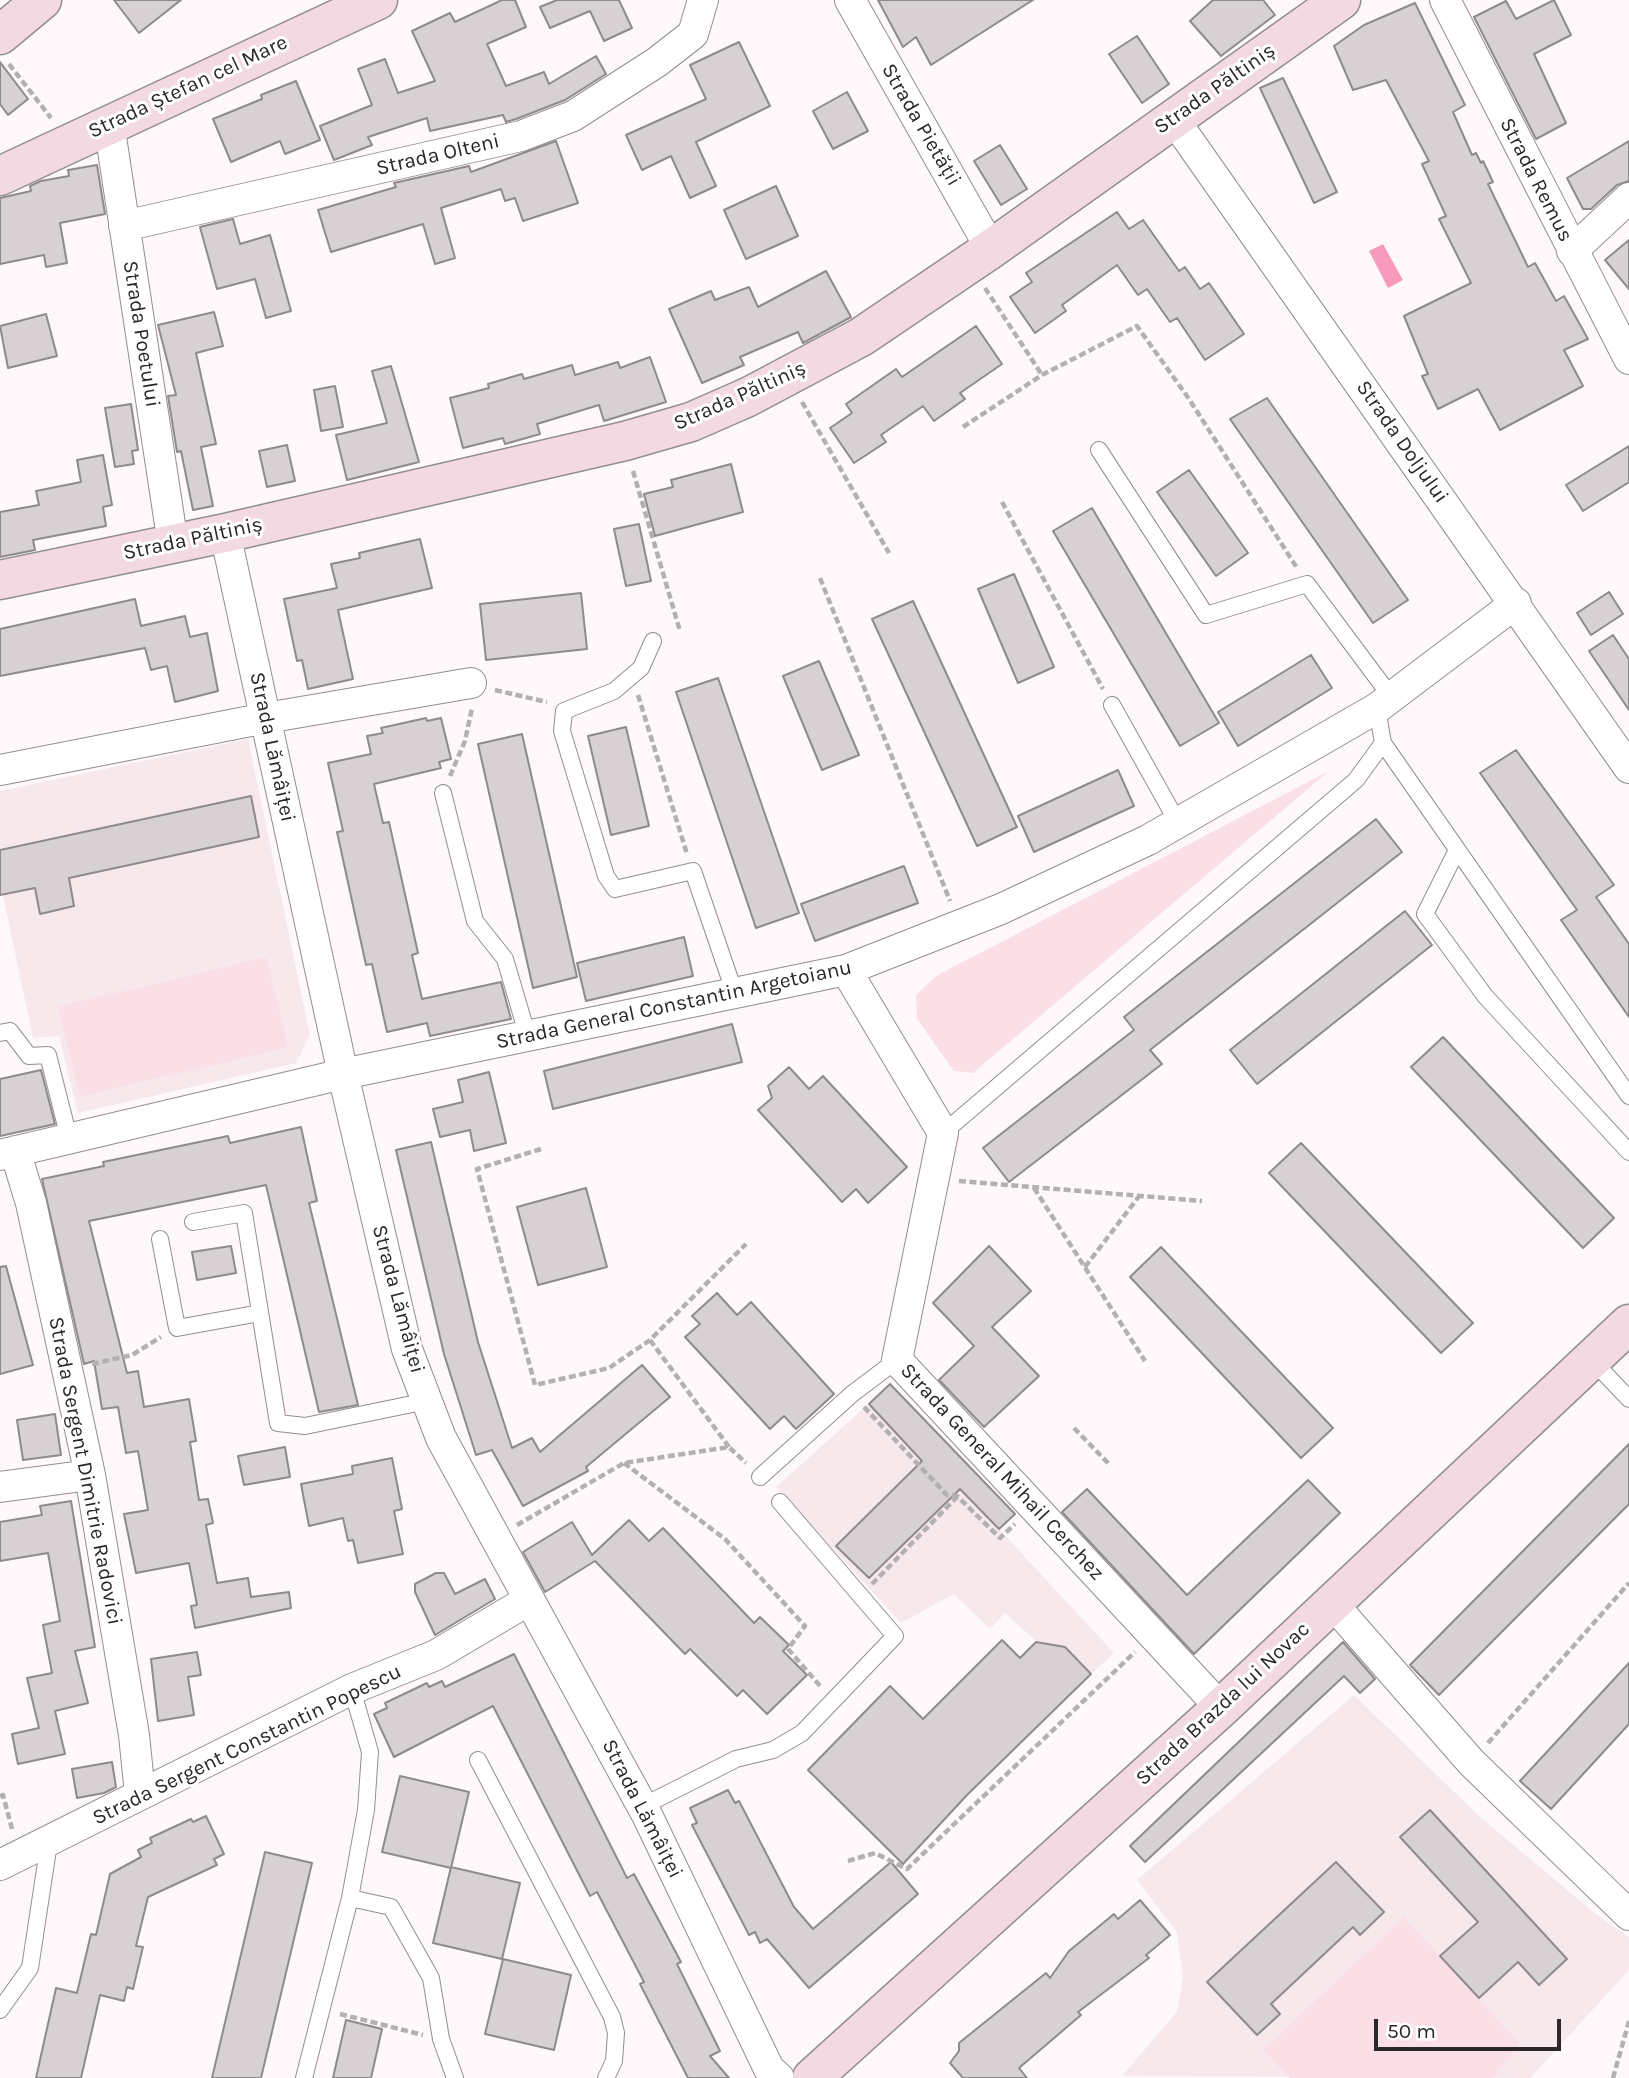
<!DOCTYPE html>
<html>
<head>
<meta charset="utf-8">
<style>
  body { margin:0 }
  #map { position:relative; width:1629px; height:2078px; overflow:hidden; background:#fef8fa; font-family:Karla,sans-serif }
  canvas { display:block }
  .scale { position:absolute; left:1374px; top:2019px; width:187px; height:32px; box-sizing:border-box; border:4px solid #2a2728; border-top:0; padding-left:9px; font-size:21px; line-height:24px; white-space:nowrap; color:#2a2728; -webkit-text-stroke:5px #fff; paint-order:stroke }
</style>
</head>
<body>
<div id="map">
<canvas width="1629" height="2078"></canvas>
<div class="scale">50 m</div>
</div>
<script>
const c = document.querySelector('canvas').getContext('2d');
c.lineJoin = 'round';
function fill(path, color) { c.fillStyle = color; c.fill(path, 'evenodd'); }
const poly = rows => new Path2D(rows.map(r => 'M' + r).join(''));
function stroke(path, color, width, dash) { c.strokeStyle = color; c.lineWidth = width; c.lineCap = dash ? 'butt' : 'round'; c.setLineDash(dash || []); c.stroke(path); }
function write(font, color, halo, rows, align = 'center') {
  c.font = font + ' Karla,sans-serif'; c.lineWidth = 6; c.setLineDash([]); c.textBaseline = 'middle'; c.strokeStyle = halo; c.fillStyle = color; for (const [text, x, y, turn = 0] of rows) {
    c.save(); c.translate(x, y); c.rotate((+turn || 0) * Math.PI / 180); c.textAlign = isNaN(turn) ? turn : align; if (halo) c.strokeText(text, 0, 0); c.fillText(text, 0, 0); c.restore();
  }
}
fill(poly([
  [248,739,310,1035,296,1063,78,1113,59,1036,33,1038,0,881,0,791],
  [890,1385,1015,1514,1000,1530,1114,1653,1091,1674,1065,1647,1036,1641,1005,1613,990,1629,954,1594,901,1623,776,1487],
  [1354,1695,1480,1817,1597,1915,1629,1937,1629,1970,1530,2078,1122,2076,1177,2012,1183,1977,1177,1932,1137,1880]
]), '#f7e8ec');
fill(poly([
  [1329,771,973,1073,954,1071,917,1019,916,995,936,976],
  [266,957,288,1047,80,1097,58,1007],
  [1404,1917,1520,2044,1492,2078,1290,2078,1263,2050]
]), '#fbdfe7');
fill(poly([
  [1383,244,1403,280,1388,288,1369,251]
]), '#f79abb');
const building = poly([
  [114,0,181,0,139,33,114,0],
  [502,0,515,0,526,27,487,44,506,86,544,72,549,84,596,56,606,74,565,100,516,119,506,122,503,115,430,131,427,118,368,137,372,145,334,160,320,126,372,105,358,69,385,59,398,93,435,81,412,31,450,13,455,22,502,0],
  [557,0,619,0,632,28,604,41,590,11,550,28,540,7,557,0],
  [878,0,1033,0,931,65,916,37,903,47,878,0],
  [1213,0,1263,0,1275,15,1221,56,1190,21,1213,0],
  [1554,0,1571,35,1534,54,1566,123,1536,139,1474,17,1506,1,1516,19,1554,0],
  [1415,3,1465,105,1453,112,1472,155,1476,153,1481,163,1483,161,1493,182,1488,184,1528,267,1535,263,1556,301,1564,296,1588,339,1564,350,1583,386,1500,430,1478,389,1438,409,1422,376,1428,374,1404,316,1471,283,1439,219,1446,216,1422,164,1429,161,1386,80,1353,90,1334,46,1364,25,1415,3],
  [1137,36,1169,84,1142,103,1109,54,1137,36],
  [739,42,770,106,696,142,716,186,690,198,671,156,642,170,626,135,706,99,690,65,739,42],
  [0,62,28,99,8,115,0,104,0,62],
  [1283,78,1337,192,1314,203,1260,88,1283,78],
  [296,81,320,140,285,154,280,141,231,162,213,119,262,99,261,95,296,81],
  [847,92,868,131,833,149,813,111,847,92],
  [556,141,578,203,523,221,515,198,505,201,501,189,441,208,455,258,435,264,423,224,331,252,318,210,396,187,394,183,469,166,471,172,556,141],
  [1629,141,1629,181,1617,185,1591,209,1583,209,1567,178,1629,141],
  [1000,145,1027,189,1001,205,974,161,1000,145],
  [97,165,105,214,60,223,67,263,46,267,44,255,0,264,0,198,31,191,30,186,41,181,69,176,68,170,97,165],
  [776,186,798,236,746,259,724,210,776,186],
  [1117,212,1129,229,1143,220,1179,271,1185,267,1200,289,1209,283,1244,334,1205,360,1177,318,1170,322,1147,289,1138,295,1117,265,1062,305,1066,311,1035,333,1010,297,1032,282,1026,273,1117,212],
  [233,219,240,244,270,235,291,311,266,318,255,279,217,289,200,227,233,219],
  [1629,240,1629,289,1605,260,1629,240],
  [826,271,851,317,803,343,798,332,740,357,744,365,702,383,669,309,711,291,715,300,749,287,758,307,826,271],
  [214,312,223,346,196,353,216,444,201,447,213,506,193,510,181,451,177,452,168,396,176,395,158,325,214,312],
  [46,314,57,356,8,368,0,326,46,314],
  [976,326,1002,364,960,393,965,399,934,421,923,406,881,435,886,442,854,463,830,428,852,413,846,404,896,369,902,377,976,326],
  [650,357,666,402,604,421,599,405,537,424,540,434,505,444,503,438,463,448,450,398,489,388,488,384,522,374,524,379,572,365,575,375,618,362,620,368,650,357],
  [391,366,419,462,347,480,336,435,387,423,372,371,391,366],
  [335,386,343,427,321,431,314,390,335,386],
  [1267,398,1408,600,1373,623,1230,419,1267,398],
  [131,404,138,450,132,451,134,464,115,467,105,408,131,404],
  [287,445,295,481,267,487,259,451,287,445],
  [1629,446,1629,482,1583,511,1566,485,1629,446],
  [103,455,112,505,103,507,106,526,33,540,35,550,0,557,0,512,39,505,36,491,81,482,77,460,103,455],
  [731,464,743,512,655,536,644,494,673,487,671,480,731,464],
  [1189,470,1248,553,1216,576,1157,492,1189,470],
  [1092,508,1219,723,1180,746,1053,531,1092,508],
  [639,524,651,581,626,586,614,529,639,524],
  [420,539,432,588,338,610,353,679,308,689,302,660,297,661,284,599,337,588,331,564,360,558,359,553,420,539],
  [1014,574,1054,667,1018,683,978,589,1014,574],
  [1609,592,1623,614,1591,635,1577,613,1609,592],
  [581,593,587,649,486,660,480,604,581,593],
  [135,599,141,626,185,616,190,637,207,633,218,691,175,702,167,666,151,670,145,648,0,676,0,629,135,599],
  [913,601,1017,827,977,846,872,619,913,601],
  [1613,635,1629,659,1629,710,1589,651,1613,635],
  [1311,655,1332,688,1238,746,1218,712,1311,655],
  [819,661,859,755,822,770,783,676,819,661],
  [718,678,799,913,756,928,676,692,718,678],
  [426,718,427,721,441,718,451,759,439,762,441,768,374,784,383,823,389,822,418,953,412,955,422,999,501,982,511,1019,430,1036,427,1023,387,1032,372,964,366,965,337,832,343,831,328,763,371,754,367,736,383,733,381,728,426,718],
  [626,727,649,826,611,835,588,736,626,727],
  [522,734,577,977,533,988,478,744,522,734],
  [1516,750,1614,885,1596,897,1629,944,1629,1017,1561,920,1577,910,1480,773,1516,750],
  [1118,770,1134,806,1034,852,1018,816,1118,770],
  [251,796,259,837,69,878,74,906,40,914,35,888,0,895,0,850,251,796],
  [1376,819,1402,852,1150,1050,1162,1064,1009,1182,983,1148,1134,1030,1124,1017,1376,819],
  [904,866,918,903,815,941,801,904,904,866],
  [1405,911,1432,945,1257,1084,1230,1050,1405,911],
  [684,937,693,976,586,1001,577,963,684,937],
  [732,1024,742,1062,553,1109,544,1071,732,1024],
  [1443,1037,1614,1218,1583,1248,1411,1067,1443,1037],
  [789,1067,809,1089,823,1076,907,1167,868,1203,856,1189,842,1202,758,1110,772,1098,768,1086,789,1067],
  [41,1070,55,1124,0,1136,0,1079,41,1070],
  [489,1072,506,1143,474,1151,470,1130,440,1137,433,1109,463,1102,458,1080,489,1072],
  [301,1127,317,1201,309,1203,358,1405,319,1412,266,1185,89,1221,127,1373,138,1371,144,1407,189,1399,196,1441,190,1442,199,1500,208,1499,213,1523,206,1525,217,1583,248,1578,251,1597,289,1592,291,1608,195,1628,191,1606,197,1605,189,1563,136,1573,124,1514,148,1510,138,1451,126,1453,118,1407,102,1409,94,1361,84,1364,42,1179,104,1166,103,1162,228,1136,230,1143,301,1127],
  [431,1142,478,1342,512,1448,532,1438,540,1452,642,1365,670,1397,586,1467,588,1471,523,1506,492,1450,476,1455,444,1354,396,1150,431,1142],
  [1301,1143,1473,1323,1441,1353,1269,1173,1301,1143],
  [586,1188,607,1267,538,1285,517,1207,586,1188],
  [231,1246,236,1273,197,1280,192,1252,231,1246],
  [989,1246,1031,1291,992,1327,1039,1376,984,1427,939,1380,974,1346,933,1303,989,1246],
  [1161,1247,1333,1428,1301,1458,1130,1277,1161,1247],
  [6,1266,33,1365,0,1374,0,1267,6,1266],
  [717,1293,737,1315,751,1302,834,1394,796,1429,784,1416,770,1429,685,1337,700,1324,692,1316,717,1293],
  [890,1384,1015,1514,999,1529,960,1489,869,1578,836,1546,922,1461,869,1404,890,1384],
  [55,1414,61,1455,23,1460,17,1420,55,1414],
  [1629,1444,1629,1504,1439,1695,1410,1665,1629,1444],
  [285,1447,290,1477,244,1485,238,1456,285,1447],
  [392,1458,402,1509,394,1511,403,1554,358,1563,353,1540,348,1541,343,1518,309,1526,301,1484,353,1474,352,1466,392,1458],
  [1308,1480,1340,1513,1194,1654,1062,1512,1087,1489,1187,1595,1308,1480],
  [71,1501,95,1647,75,1651,88,1703,55,1711,65,1754,18,1764,12,1734,39,1728,27,1678,52,1673,43,1625,60,1621,48,1553,0,1561,0,1522,42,1515,40,1506,71,1501],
  [629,1520,649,1541,663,1528,754,1623,760,1617,789,1645,783,1651,807,1675,767,1714,743,1690,737,1696,690,1649,685,1654,595,1561,545,1592,523,1552,572,1522,592,1555,629,1520],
  [436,1573,444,1573,455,1594,485,1579,495,1599,435,1635,415,1592,415,1584,436,1573],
  [1002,1640,1020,1658,1036,1642,1065,1647,1091,1674,967,1795,903,1864,808,1770,890,1686,923,1719,1002,1640],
  [1343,1642,1375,1679,1360,1693,1344,1676,1145,1862,1130,1846,1343,1642],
  [197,1652,201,1675,188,1677,194,1715,158,1721,151,1659,197,1652],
  [514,1654,627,1878,634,1874,681,1962,677,1964,720,2051,710,2056,729,2078,688,2078,640,1984,644,1982,597,1892,590,1896,493,1706,394,1757,374,1714,387,1708,385,1703,427,1683,429,1687,442,1681,445,1687,514,1654],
  [1629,1663,1629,1724,1551,1809,1520,1781,1629,1663],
  [112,1762,116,1787,104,1793,77,1798,72,1769,112,1762],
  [400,1776,469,1792,451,1868,382,1852,400,1776],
  [728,1790,735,1803,739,1801,794,1907,813,1929,891,1862,918,1894,809,1988,767,1939,760,1943,755,1932,749,1935,692,1825,697,1823,690,1808,728,1790],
  [1430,1810,1567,1959,1539,1985,1518,1962,1479,1998,1440,1956,1478,1922,1400,1837,1430,1810],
  [206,1816,224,1854,214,1859,217,1865,148,1897,136,1946,143,1947,133,1989,127,1987,124,2001,100,1995,81,2078,36,2078,56,1988,77,1993,91,1934,96,1935,110,1874,141,1857,138,1850,152,1843,150,1838,191,1819,193,1822,206,1816],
  [265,1852,312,1863,261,2078,212,2078,265,1852],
  [1336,1862,1384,1912,1360,1935,1353,1927,1271,2004,1280,2014,1257,2035,1207,1982,1336,1862],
  [451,1867,520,1883,502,1959,433,1943,451,1867],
  [1140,1900,1170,1935,1146,1955,1149,1958,1078,2012,1081,2015,1019,2068,1027,2078,963,2078,950,2063,959,2051,959,2043,1046,1973,1050,1978,1069,1951,1114,1914,1118,1919,1140,1900],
  [503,1959,571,1975,554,2050,485,2034,503,1959],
  [346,2020,382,2029,371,2078,333,2078,346,2020]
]);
fill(building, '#d7d1d3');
stroke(building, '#8f8a8b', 2);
const lane = poly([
  [1099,450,1206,615,1307,584,1392,698],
  [653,641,641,668,614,691,564,711,562,731,606,876,615,889,693,871,735,994],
  [1112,705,1178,823],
  [1383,743,1629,1096],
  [443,793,475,921,505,959,528,1037],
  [1457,850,1425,914,1485,996,1629,1152],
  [0,1033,10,1031,29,1056,48,1055,69,1138],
  [943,1133,1356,780,1383,743,1377,708],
  [193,1222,244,1213,278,1423,305,1426,427,1401],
  [160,1239,177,1328,260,1313],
  [1591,1359,1629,1399],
  [760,1477,852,1394,897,1360],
  [478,1760,612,2017,616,2033,614,2061,606,2078],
  [643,1806,736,1759,773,1750,802,1733,895,1636,780,1502],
  [350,1898,391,1907,431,1978,441,2039,455,2078],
  [0,2010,30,1968,49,1843],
  [304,2078,350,1898,366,1810,370,1752,352,1689]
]);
const street = poly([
  [850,0,991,249],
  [1445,0,1629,359],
  [1173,118,1629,768],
  [109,124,173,544],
  [124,226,521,136,573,116,657,62,693,34,703,0],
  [1572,251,1629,198],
  [225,533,343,1074,407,1349,441,1438,647,1815,769,2069,779,2078],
  [0,770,266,718,471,683],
  [846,970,943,1133,897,1360,1221,1708],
  [15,1151,31,1203,90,1475,134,1735,140,1794],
  [0,1155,343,1074,846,970,1001,909,1148,840,1377,708,1516,603],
  [0,1487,90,1475],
  [1332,1603,1471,1762,1629,1915],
  [0,1865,352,1689,436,1655,529,1600]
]);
const secondary = poly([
  [0,35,42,0],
  [0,176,378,0],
  [0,580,225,533,625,441,691,422,748,397,861,337,991,249,1341,0],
  [812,2078,1221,1708,1629,1324]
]);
stroke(lane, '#938e90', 18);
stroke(street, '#938e90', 32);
stroke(secondary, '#938e90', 41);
stroke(poly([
  [9,64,51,118],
  [985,288,1042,375],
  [802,402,889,553],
  [963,427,1042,375,1137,326,1189,399,1297,568],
  [633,471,680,631],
  [1002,502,1103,689],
  [820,578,950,901],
  [495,690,547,702],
  [638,695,687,854],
  [450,776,465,741,472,708],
  [541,1149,477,1169,535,1385,609,1368,650,1340,746,1244],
  [959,1181,1202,1201],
  [1034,1188,1145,1361],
  [1085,1267,1140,1195],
  [650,1340,729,1447],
  [92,1364,132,1355,161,1337],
  [864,1407,947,1495,957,1496,1000,1538,1015,1524],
  [1074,1428,1109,1464],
  [624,1463,725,1539,805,1626,788,1649,821,1687],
  [517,1525,624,1463,729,1447,746,1463],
  [872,1584,957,1497],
  [1488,1743,1629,1583],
  [0,1796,3,1795,12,1829],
  [848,1861,875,1853,907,1869,1135,1652],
  [340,2014,423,2035],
  [1613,2078,1629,2021]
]), '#b4afb1', 4.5, [7, 3.5]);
stroke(lane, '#fff', 16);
stroke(street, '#fff', 30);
stroke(secondary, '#f3dae2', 38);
write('21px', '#2a2728', '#fff', [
  ["Strada Ștefan cel Mare",188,87,-25],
  ["Strada Păltiniș",1215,89,-35],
  ["Strada Pietății",921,125,60],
  ["Strada Olteni",438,155,-13],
  ["Strada Remus",1536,180,63],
  ["Strada Poetului",141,334,81],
  ["Strada Păltiniș",740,396,-24],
  ["Strada Doljului",1402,442,55],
  ["Strada Păltiniș",193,539,-12],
  ["Strada Lămâiței",272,747,78],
  ["Strada General Constantin Argetoianu",674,1005,-12],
  ["Strada Lămâiței",398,1299,75],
  ["Strada Sergent Dimitrie Radovici",85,1471,79],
  ["Strada General Mihail Cerchez",1002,1472,47],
  ["Strada Brazda lui Novac",1223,1704,-43],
  ["Strada Sergent Constantin Popescu",247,1745,-26],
  ["Strada Lămâiței",642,1809,63]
]);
</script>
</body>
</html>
